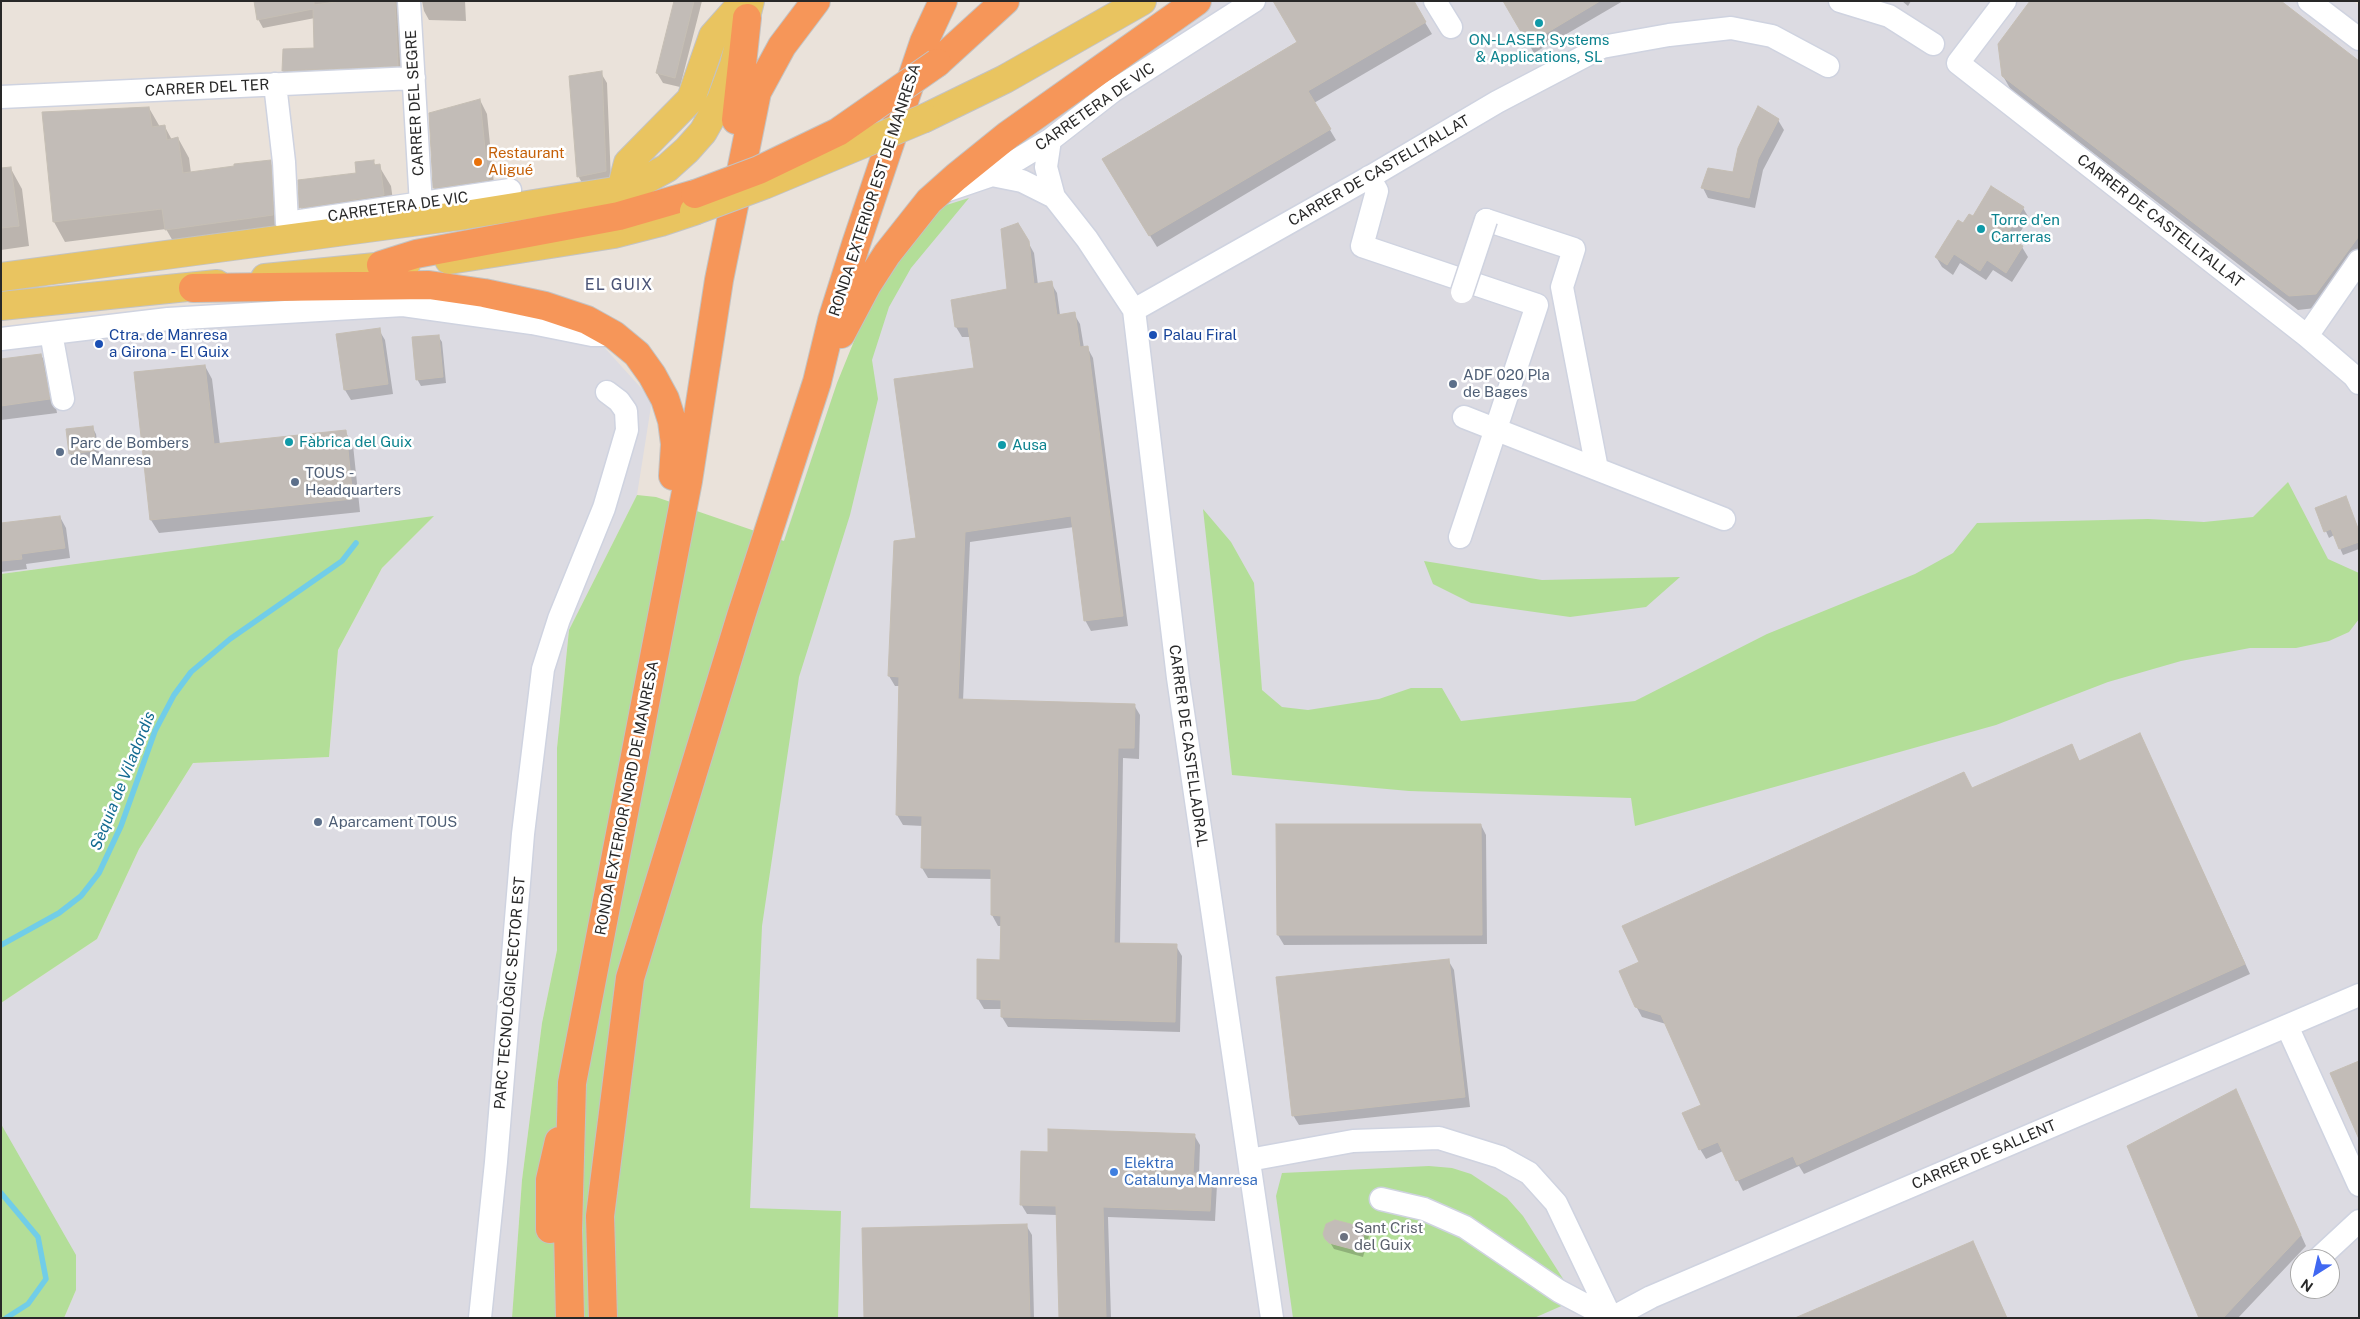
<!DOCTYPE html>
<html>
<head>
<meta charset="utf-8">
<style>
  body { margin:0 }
  #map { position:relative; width:2360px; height:1319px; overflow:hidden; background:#eae2da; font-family:"Public Sans",sans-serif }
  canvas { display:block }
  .frame { position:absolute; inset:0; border:2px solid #282828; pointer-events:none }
  .north { position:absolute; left:2290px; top:1249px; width:50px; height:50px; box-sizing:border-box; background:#fff; border:1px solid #a9a9a9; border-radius:50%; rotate:215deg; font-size:14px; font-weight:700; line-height:20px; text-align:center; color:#282828 }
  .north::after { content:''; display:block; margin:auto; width:18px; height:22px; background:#4068f1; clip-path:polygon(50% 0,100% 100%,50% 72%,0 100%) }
</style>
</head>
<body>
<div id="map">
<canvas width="2360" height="1319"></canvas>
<div class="frame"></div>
<div class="north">N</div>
</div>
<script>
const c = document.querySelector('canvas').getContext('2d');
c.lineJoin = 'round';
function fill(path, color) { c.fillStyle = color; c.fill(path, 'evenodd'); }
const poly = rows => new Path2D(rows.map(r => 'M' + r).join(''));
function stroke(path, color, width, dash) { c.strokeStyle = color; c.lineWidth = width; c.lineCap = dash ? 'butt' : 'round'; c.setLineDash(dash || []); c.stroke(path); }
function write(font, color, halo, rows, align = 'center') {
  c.font = font + ' "Public Sans",sans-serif'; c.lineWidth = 5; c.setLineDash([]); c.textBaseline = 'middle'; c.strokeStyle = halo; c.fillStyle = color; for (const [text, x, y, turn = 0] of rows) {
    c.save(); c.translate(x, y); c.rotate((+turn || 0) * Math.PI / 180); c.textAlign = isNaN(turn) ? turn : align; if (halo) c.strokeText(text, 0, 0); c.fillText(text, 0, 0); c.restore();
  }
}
fill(poly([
  [1211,1,2353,1,2359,5,2359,1318,636,1318,734,685,837,383,900,251,978,169],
  [2300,1259,2330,1259,2330,1289,2300,1289],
  [408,295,603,346,652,400,637,495,569,630,557,748,557,950,542,1023,522,1180,512,1318,64,1318,76,1290,1,1124,1,1003,97,939,139,849,193,763,329,757,338,650,382,568,433,517,1,574,1,346]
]), '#dcdbe2');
fill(poly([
  [969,198,911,268,889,307,872,360,878,399,850,515,799,677,762,926,750,1208,841,1211,838,1318,512,1318,522,1180,542,1023,557,950,557,748,569,630,637,495,656,497,784,541,837,383,865,314,900,251,940,207],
  [2288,482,2328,559,2359,573,2359,619,2349,632,2329,641,2296,648,2250,648,2181,661,2108,682,1996,725,1635,826,1631,798,1409,791,1232,775,1203,509,1231,542,1254,583,1262,690,1282,707,1308,710,1379,699,1411,688,1442,688,1461,721,1635,701,1767,634,1915,574,1953,553,1977,523,2148,519,2204,522,2253,517],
  [434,516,382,568,338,650,329,757,193,763,139,849,97,939,1,1003,1,574],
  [1424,561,1542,580,1680,577,1646,607,1570,617,1471,603,1433,584],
  [1,1124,76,1255,76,1290,64,1318,1,1318],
  [1429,1166,1452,1168,1471,1174,1507,1198,1523,1216,1567,1285,1566,1304,1534,1318,1293,1318,1276,1196,1282,1173]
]), '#b3de98');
fill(poly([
  [255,1,405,1,402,74,288,79,283,71,316,49,315,18,263,28,258,19],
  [422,1,465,1,466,21,429,20,424,11],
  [675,1,702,1,680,87,663,83,657,73],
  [1412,1,1432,34,1314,103,1336,140,1157,247,1110,171,1299,43],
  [1508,1,1623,1,1534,53,1505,3],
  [1902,1,1911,1,1908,6],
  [2359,62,2359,260,2324,307,2298,310,2011,90,2003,76],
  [601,73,607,83,611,181,584,186,578,176],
  [480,100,487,114,495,194,442,201,434,188],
  [149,108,160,127,165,127,172,140,178,138,189,158,191,173,270,162,282,182,284,235,178,250,166,229,65,242,54,222],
  [1778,120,1784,130,1763,170,1755,208,1708,198,1703,188,1734,173],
  [373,161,376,166,379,166,391,186,395,215,312,228,301,208,358,174],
  [11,169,22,189,29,246,1,250,1,170],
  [2023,208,2029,218,2014,242,2022,247,2028,257,2012,282,1993,270,1986,280,1960,263,1953,275,1942,267,1936,257,1963,225,1973,217],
  [1018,224,1034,253,1038,285,1051,283,1057,293,1060,315,1074,314,1080,324,1084,348,1087,347,1093,358,1128,626,1091,631,1085,620,1074,527,970,542,963,701,1134,705,1140,715,1139,759,1123,758,1120,944,1176,946,1182,956,1180,1032,1008,1027,1002,1017,1002,1009,984,1009,978,999,1001,961,1002,926,998,926,992,915,993,879,928,878,922,868,923,826,903,825,897,815,900,686,895,686,889,676,918,539,975,369,971,337,962,337,956,327,1009,290],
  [379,330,385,340,393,394,351,400,345,390],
  [438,336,442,342,446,383,421,386,417,379],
  [41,355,49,369,57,413,1,420,1,360],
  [205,366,212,379,220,445,345,431,353,445,360,512,159,533,151,520],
  [92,427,96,434,99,453,96,453,97,457,74,460,70,453],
  [2316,509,2359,530,2359,549,2343,555,2334,535,2329,538],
  [60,517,66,528,70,558,26,564,27,569,1,572,1,524],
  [2140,735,2250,974,1804,1174,1799,1166,1743,1191,1723,1151,1706,1159,1700,1149,1703,1105,1666,1024,1642,1017,1636,1006,1972,790,2071,745,2080,762],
  [1481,825,1486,835,1487,944,1284,945,1278,935],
  [1448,960,1454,970,1470,1107,1299,1125,1293,1115],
  [2235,1090,2306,1246,2238,1318,2200,1318],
  [1194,1135,1200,1145,1199,1175,1211,1175,1217,1185,1215,1221,1108,1217,1111,1318,1060,1318,1057,1215,1027,1214,1021,1204],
  [1026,1225,1032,1235,1034,1318,866,1318],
  [1365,1229,1369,1236,1363,1257,1334,1249,1325,1234],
  [1973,1243,2007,1318,1799,1318]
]), '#0003');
stroke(poly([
  [1,945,59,913,81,896,99,873,121,826,155,731,174,695,191,672,230,639,342,561,356,543],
  [1,1193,38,1237,46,1279,28,1304,6,1318]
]), '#71cde8', 5.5);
const building = poly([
  [254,1,314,1,314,5,343,1,395,1,398,66,282,71,283,49,314,48,313,9,257,20,254,1],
  [674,1,694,1,675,78,656,73,674,1],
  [1273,1,1414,1,1426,22,1308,91,1331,129,1149,236,1102,159,1297,42,1273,1],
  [1503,1,1600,1,1528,44,1503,1],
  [2030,1,2281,1,2359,61,2359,236,2316,294,2289,296,2002,76,1998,44,2030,1],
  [602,71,606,171,577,177,569,76,602,71],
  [480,99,488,180,433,188,429,113,480,99],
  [1758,106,1779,119,1758,159,1749,198,1701,188,1708,168,1733,172,1738,148,1758,106],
  [149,107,152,127,165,125,167,140,178,137,183,173,234,166,234,164,271,160,273,215,165,230,162,209,53,222,42,112,149,107],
  [374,160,374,165,380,164,384,195,299,208,298,180,356,173,355,162,374,160],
  [11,167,19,226,1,228,1,168,11,167],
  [1991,186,2024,207,2006,236,2023,246,2006,273,1987,260,1980,271,1954,254,1947,265,1935,257,1958,220,1963,223,1969,214,1973,216,1991,186],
  [1018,223,1029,241,1034,284,1052,281,1057,315,1075,312,1080,347,1088,346,1123,616,1084,621,1071,516,965,532,958,699,1135,704,1134,748,1118,748,1114,943,1177,944,1175,1022,1001,1017,1001,1000,977,999,977,959,1000,960,1001,916,991,915,991,869,921,868,922,816,896,815,899,677,888,676,894,541,916,538,894,379,974,368,968,327,955,327,951,300,1007,289,1001,229,1018,223],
  [380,328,388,384,344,390,336,334,380,328],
  [439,335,443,377,416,380,412,337,439,335],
  [41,354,50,399,1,406,1,359,41,354],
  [205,365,214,444,346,430,353,499,150,520,134,372,205,365],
  [93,426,96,446,93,447,94,451,69,454,66,429,93,426],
  [2346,496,2359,531,2359,542,2339,549,2331,529,2324,532,2315,508,2346,496],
  [60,516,65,548,21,554,22,559,1,561,1,523,60,516],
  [2140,733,2245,964,1797,1165,1793,1156,1736,1181,1718,1142,1699,1150,1682,1113,1701,1105,1661,1015,1635,1007,1619,971,1639,962,1622,926,1964,772,1972,788,2072,744,2079,761,2140,733],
  [1276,824,1481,824,1482,935,1277,935,1276,824],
  [1449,959,1465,1097,1292,1116,1276,977,1449,959],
  [2359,1061,2359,1139,2330,1073,2359,1061],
  [2236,1089,2301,1235,2223,1318,2199,1318,2127,1146,2236,1089],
  [1048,1129,1195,1134,1193,1173,1212,1174,1210,1211,1103,1207,1106,1318,1059,1318,1056,1206,1020,1205,1021,1151,1048,1152,1048,1129],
  [1335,1220,1366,1228,1359,1251,1329,1243,1325,1239,1323,1234,1326,1224,1335,1220],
  [1027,1224,1030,1318,864,1318,862,1228,1027,1224],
  [1973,1241,2007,1318,1795,1318,1973,1241]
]);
fill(building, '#c2bcb7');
stroke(building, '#c5beb4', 1);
const minor = poly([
  [409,1,421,205],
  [1435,1,1451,27],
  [1840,1,1889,16,1933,44],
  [2005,1,1958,63,2307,336,2354,376,2359,383],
  [2309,1,2359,39],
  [275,84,284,162,287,223,510,190],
  [1,97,414,78],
  [1050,140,1046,167,1054,197],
  [992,175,1022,181,1054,197,1087,239,1134,310,1178,678,1272,1318],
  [1369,177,1377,191,1362,246,1537,305,1460,537],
  [945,191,992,175,1050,140,1113,91,1254,1],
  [1486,220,1574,249,1562,287,1597,469],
  [1134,310,1375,174,1497,102,1602,47,1669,35,1731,28,1772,36,1828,66],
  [51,333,63,399],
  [2307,336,2359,261],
  [1,339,168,319,403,305,532,323,592,335,611,335],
  [1464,417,1724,519],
  [2287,1026,2359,1185],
  [1249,1160,1353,1141,1439,1138,1500,1157,1529,1173,1556,1203,1611,1318],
  [1381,1199,1424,1209,1465,1227,1559,1291,1610,1318],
  [2318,1259,2359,1221],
  [480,1318,496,1162,523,834,543,669,559,619,604,508,627,430,626,411,619,401,607,392],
  [1612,1318,1651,1297,2359,995]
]);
const major = poly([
  [925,118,1005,79,1142,1],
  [621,190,628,163,691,99,713,36,744,1],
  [449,260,614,234,661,222,694,211],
  [1,277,465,215,621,190,647,179,667,168,687,150,703,132,721,100,734,65,750,1],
  [265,278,406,264],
  [1,306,217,284]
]);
const highway = poly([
  [937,63,1005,1],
  [736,120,747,18],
  [381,265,416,254,619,216,695,194],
  [193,288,429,285,484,293,545,306,587,320,614,335,637,354,652,375,665,399,672,421,675,444,673,476],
  [841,334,867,285,887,254,929,201,956,177,1008,135,1197,1],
  [550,1229,550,1180,559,1141],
  [570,1318,568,1230,572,1083,688,481,719,280,757,92,782,46,816,1],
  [603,1318,600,1216,630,978,741,616,817,382,832,320,856,244,924,42,943,1]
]);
stroke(minor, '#cfd3e0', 25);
stroke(major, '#c3c3c3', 30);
stroke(highway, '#c3c3c3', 30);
stroke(minor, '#fff', 22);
stroke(major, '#e9c460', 28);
stroke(highway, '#f69659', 28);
const minorBridge = poly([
  [1462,292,1486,220]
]);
const majorBridge = poly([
  [694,211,764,185,925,118]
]);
const highwayBridge = poly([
  [695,194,759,170,838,132,937,63]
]);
stroke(minorBridge, '#cfd3e0', 25, []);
stroke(majorBridge, '#c3c3c3', 30, []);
stroke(highwayBridge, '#c3c3c3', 30, []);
stroke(minorBridge, '#fff', 22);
stroke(majorBridge, '#e9c460', 28);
stroke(highwayBridge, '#f69659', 28);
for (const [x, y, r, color] of [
  [1539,23,5,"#0f9aa8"],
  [478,162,5,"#e8710a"],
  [1981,229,5,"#0f9aa8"],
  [1153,335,5,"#1a4fb4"],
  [99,344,5,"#1a4fb4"],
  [1453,384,5,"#5c6f8a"],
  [289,442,5,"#0f9aa8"],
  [1002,445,5,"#0f9aa8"],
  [60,452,5,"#5c6f8a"],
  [295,482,5,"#5c6f8a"],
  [318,822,5,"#5c6f8a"],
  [1114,1172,5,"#3f7fe0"],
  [1344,1237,5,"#6b7280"]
]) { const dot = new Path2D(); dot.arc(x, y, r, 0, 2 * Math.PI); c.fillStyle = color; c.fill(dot); stroke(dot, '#fff', 2); }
write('15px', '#0d838f', '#fff', [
  ["ON-LASER Systems",1539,40,"center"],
  ["& Applications, SL",1539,57,"center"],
  ["Torre d'en",1991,220],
  ["Carreras",1991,237],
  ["Fàbrica del Guix",299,442],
  ["Ausa",1012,445]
], 'left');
write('15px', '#282828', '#fff', [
  ["CARRER DEL TER",207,88,-3],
  ["CARRER DEL SEGRE",415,103,-93],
  ["CARRETERA DE VIC",1095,107,-35],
  ["CARRER DE CASTELLTALLAT",1379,171,-30],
  ["RONDA EXTERIOR EST DE MANRESA",875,190,-72],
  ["CARRETERA DE VIC",398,207,-8],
  ["CARRER DE CASTELLTALLAT",2160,221,38],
  ["CARRER DE CASTELLADRAL",1188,746,82],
  ["RONDA EXTERIOR NORD DE MANRESA",627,798,-79],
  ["PARC TECNOLÒGIC SECTOR EST",510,993,-85],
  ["CARRER DE SALLENT",1984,1155,-23]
]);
write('15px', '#c56008', '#fff', [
  ["Restaurant",488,153],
  ["Aligué",488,170]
], 'left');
write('15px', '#164399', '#fff', [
  ["Ctra. de Manresa",109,335],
  ["a Girona - El Guix",109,352],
  ["Palau Firal",1163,335]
], 'left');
write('15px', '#4e5e75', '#fff', [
  ["ADF 020 Pla",1463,375],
  ["de Bages",1463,392],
  ["Parc de Bombers",70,443],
  ["de Manresa",70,460],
  ["TOUS -",305,473],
  ["Headquarters",305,490],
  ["Aparcament TOUS",328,822]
], 'left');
write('15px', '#366cbe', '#fff', [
  ["Elektra",1124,1163],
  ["Catalunya Manresa",1124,1180]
], 'left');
write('15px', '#5b616d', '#fff', [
  ["Sant Crist",1354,1228],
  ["del Guix",1354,1245]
], 'left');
c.letterSpacing = '1px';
write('16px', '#4b5476', '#fff', [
  ["EL GUIX",619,285]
]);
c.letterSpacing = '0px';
write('italic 16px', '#136b91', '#fff', [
  ["Sèquia de Viladordis",123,781,-68]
]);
</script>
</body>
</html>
